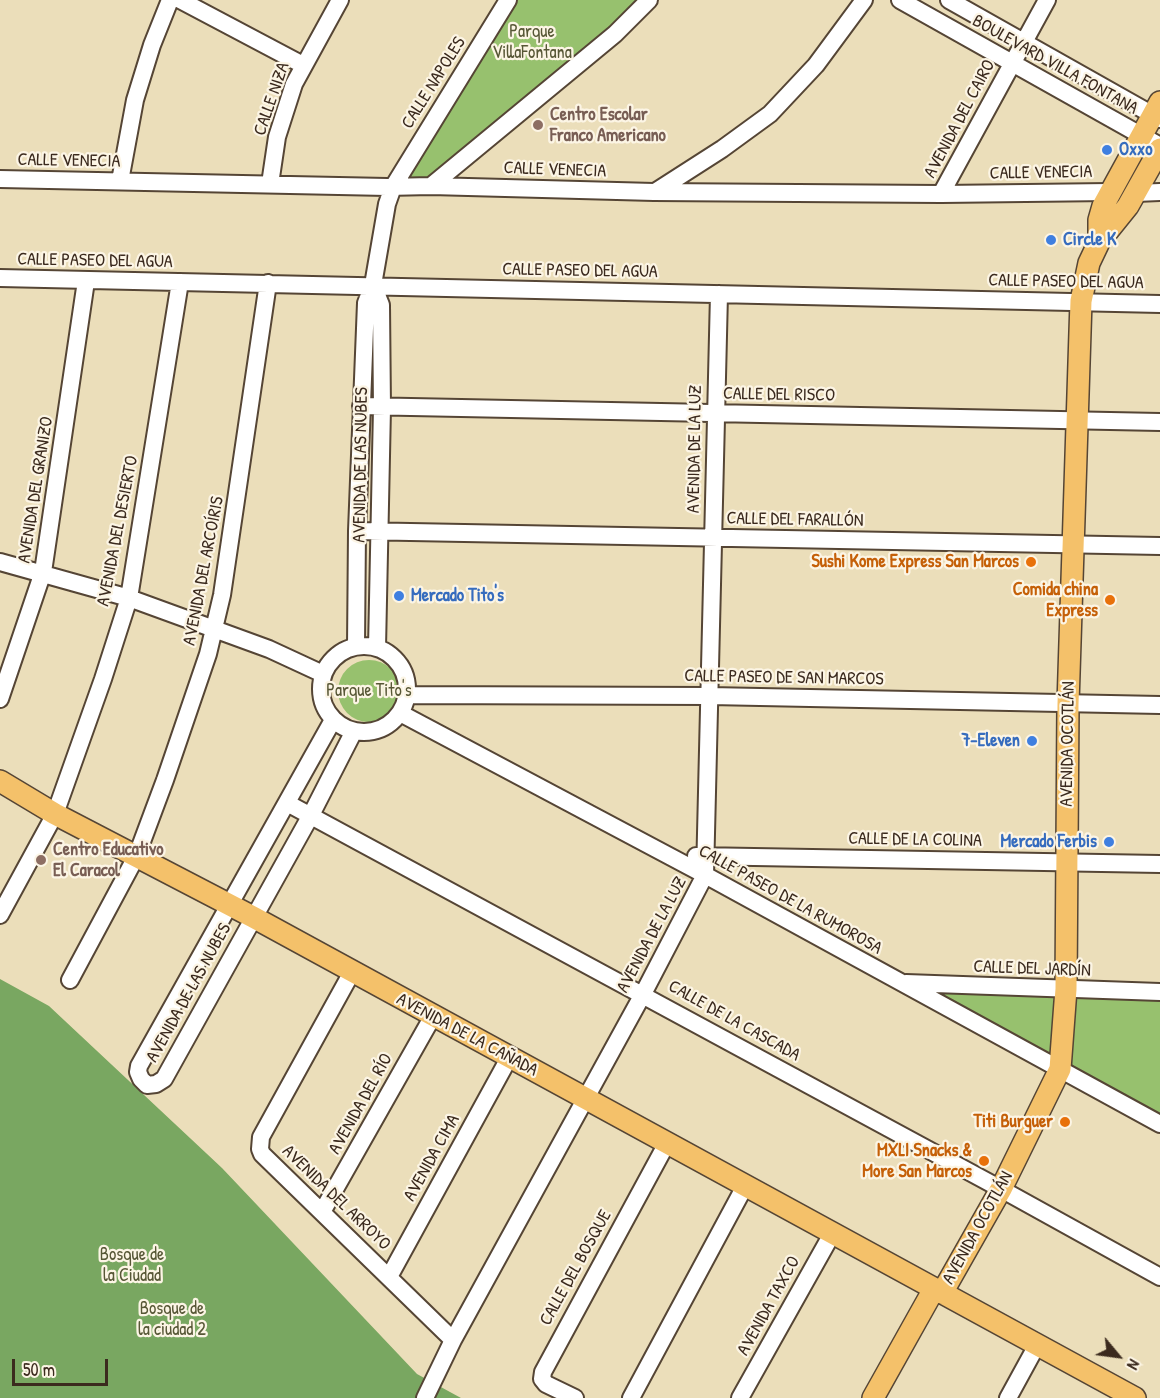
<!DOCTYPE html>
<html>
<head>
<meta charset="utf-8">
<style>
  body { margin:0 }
  #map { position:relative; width:1160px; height:1398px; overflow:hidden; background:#ebdeba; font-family:"Patrick Hand",sans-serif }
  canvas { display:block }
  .north { position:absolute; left:1088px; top:1326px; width:60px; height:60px; -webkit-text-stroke:4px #fcf5e5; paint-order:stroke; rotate:119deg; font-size:16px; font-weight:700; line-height:24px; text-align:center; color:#3b2a1e }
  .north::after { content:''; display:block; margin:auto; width:21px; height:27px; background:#3b2a1e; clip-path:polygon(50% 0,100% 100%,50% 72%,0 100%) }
  .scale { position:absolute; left:12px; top:1359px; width:96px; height:27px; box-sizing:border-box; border:3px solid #3b2a1e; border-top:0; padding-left:8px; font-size:18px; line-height:21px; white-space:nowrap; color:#3b2a1e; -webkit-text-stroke:4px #fcf5e5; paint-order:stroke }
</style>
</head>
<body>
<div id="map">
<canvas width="1160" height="1398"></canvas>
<div class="north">N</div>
<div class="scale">50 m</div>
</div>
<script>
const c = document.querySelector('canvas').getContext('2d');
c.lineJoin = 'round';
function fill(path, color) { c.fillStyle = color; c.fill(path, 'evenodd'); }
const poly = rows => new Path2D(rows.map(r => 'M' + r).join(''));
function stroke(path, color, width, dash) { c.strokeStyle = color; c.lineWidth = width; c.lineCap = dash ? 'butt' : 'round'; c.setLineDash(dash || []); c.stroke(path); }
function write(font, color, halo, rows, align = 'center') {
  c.font = font + ' "Patrick Hand",sans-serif'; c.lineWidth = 4.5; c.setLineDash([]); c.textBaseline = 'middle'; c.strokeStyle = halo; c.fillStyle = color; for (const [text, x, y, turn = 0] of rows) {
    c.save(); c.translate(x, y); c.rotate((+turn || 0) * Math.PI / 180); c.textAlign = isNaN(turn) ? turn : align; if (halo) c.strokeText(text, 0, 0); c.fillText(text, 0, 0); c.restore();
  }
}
fill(poly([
  [507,0,645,0,423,187,389,187],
  '338 691a31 31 0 1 1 62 0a31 31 0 1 1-62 0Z',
  [1075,990,1160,994,1160,1122,1040,1057,934,992,1053,994,1061,1067,1109,1094,1070,1071]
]), '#97c16e');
fill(poly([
  [0,979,49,1006,222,1168,417,1374,461,1398,0,1398]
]), '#79a761');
const minor = poly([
  [180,0,303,65],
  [900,0,1160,146],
  [949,0,1160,119],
  [0,179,387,187,431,186,654,192,941,194,1110,192],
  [120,181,135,100,152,45,170,0],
  [270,184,277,137,294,84,340,0],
  [431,186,615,34,649,0],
  [655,192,722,149,770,114,816,65,864,0],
  [1136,193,1160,192],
  [941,194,1047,0],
  [0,278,1160,304],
  [373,285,381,305,382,408,377,648],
  [361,406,1160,422],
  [357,531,1160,546],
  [0,562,129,598,269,649,323,674],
  [356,646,357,531,366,303,373,285,387,204,393,187,508,0],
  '321 689a43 43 0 1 1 86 0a43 43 0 1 1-86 0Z',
  [407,695,710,696,1160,705],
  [0,699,43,572,86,281],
  [400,713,705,875,1160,1124],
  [333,720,139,1066,138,1072,141,1079,147,1085,156,1084,164,1079,311,815,354,731],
  [287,803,1001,1189,1160,1277],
  [696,856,1160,864],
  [0,915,55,814,103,679,129,598,180,282],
  [352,972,261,1137,260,1149,262,1154,453,1340],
  [70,980,137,855,165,780,208,654,222,595,268,283],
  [906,983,1160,992],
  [322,1212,433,1016],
  [389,1277,509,1058],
  [425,1398,453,1340,643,994,705,875,719,294],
  [575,1398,546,1384,542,1379,543,1372,667,1143],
  [631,1398,745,1186],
  [740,1398,832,1234],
  [1008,1398,1037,1345]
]);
const major = poly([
  [1099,242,1099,220,1103,206,1160,102],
  [0,781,55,814,253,917,1135,1398],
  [942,1293,1001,1189,1060,1069,1066,989,1068,704,1081,301,1089,263,1099,242,1128,206,1160,149],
  [873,1398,934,1289]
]);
stroke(minor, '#554535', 20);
stroke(major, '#554535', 24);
stroke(minor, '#fff', 16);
stroke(major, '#f4c16a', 21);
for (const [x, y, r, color] of [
  [538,125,6,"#8d6e63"],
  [1107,150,6,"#3f7fe0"],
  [1051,240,6,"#3f7fe0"],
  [1031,562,6,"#e8710a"],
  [399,596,6,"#3f7fe0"],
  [1110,600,6,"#e8710a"],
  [1032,741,6,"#3f7fe0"],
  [1109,842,6,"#3f7fe0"],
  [41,860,6,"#8d6e63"],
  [1065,1122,6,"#e8710a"],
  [984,1161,6,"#e8710a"]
]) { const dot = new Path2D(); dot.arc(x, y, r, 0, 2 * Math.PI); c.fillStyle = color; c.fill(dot); stroke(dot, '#fcf5e5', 2); }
write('18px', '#575736', '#fcf5e5', [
  ["Parque",532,32],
  ["VillaFontana",532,53],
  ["Parque Tito's",369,691],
  ["Bosque de",132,1255],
  ["la Ciudad",132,1276],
  ["Bosque de",172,1309],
  ["la ciudad 2",172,1330]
]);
write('18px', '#3b2a1e', '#fcf5e5', [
  ["BOULEVARD VILLA FONTANA",1055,65,29],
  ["CALLE NAPOLES",434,83,-58],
  ["CALLE NIZA",272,99,-71],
  ["AVENIDA DEL CAIRO",960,119,-62],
  ["CALLE VENECIA",69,161,1],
  ["CALLE VENECIA",555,170,2],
  ["CALLE VENECIA",1041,173,-1],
  ["CALLE PASEO DEL AGUA",95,261,1],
  ["CALLE PASEO DEL AGUA",580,271,1],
  ["CALLE PASEO DEL AGUA",1066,282,1],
  ["CALLE DEL RISCO",779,395,1],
  ["AVENIDA DE LA LUZ",695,449,-89],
  ["AVENIDA DE LAS NUBES",361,465,-89],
  ["AVENIDA DEL GRANIZO",36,490,-81],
  ["CALLE DEL FARALLÓN",795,520,1],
  ["AVENIDA DEL DESIERTO",118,531,-79],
  ["AVENIDA DEL ARCOÍRIS",204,571,-79],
  ["CALLE PASEO DE SAN MARCOS",784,678,1],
  ["AVENIDA OCOTLÁN",1068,744,-89],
  ["CALLE DE LA COLINA",915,840,1],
  ["CALLE PASEO DE LA RUMOROSA",790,900,29],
  ["AVENIDA DE LA LUZ",652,935,-62],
  ["CALLE DEL JARDÍN",1032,969,2],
  ["AVENIDA DE LAS NUBES",189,993,-61],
  ["CALLE DE LA CASCADA",734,1021,29],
  ["AVENIDA DE LA CAÑADA",467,1035,28],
  ["AVENIDA DEL RÍO",361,1104,-61],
  ["AVENIDA CIMA",432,1158,-61],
  ["AVENIDA DEL ARROYO",336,1198,44],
  ["AVENIDA OCOTLÁN",978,1228,-61],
  ["CALLE DEL BOSQUE",576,1268,-61],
  ["AVENIDA TAXCO",769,1306,-61]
]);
write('bold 18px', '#785e54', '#fcf5e5', [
  ["Centro Escolar",550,115],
  ["Franco Americano",550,136],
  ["Centro Educativo",53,850],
  ["El Caracol",53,871]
], 'left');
write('bold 18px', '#366cbe', '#fcf5e5', [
  ["Oxxo",1119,150],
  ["Circle K",1063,240],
  ["Mercado Tito's",411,596],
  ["7-Eleven",1020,741,"right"],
  ["Mercado Ferbis",1097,842,"right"]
], 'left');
write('bold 18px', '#c56008', '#fcf5e5', [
  ["Sushi Kome Express San Marcos",1019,562],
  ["Comida china",1098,590],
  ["Express",1098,611],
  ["Titi Burguer",1053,1122],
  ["MXLI Snacks &",972,1151],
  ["More San Marcos",972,1172]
], 'right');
</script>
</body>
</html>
